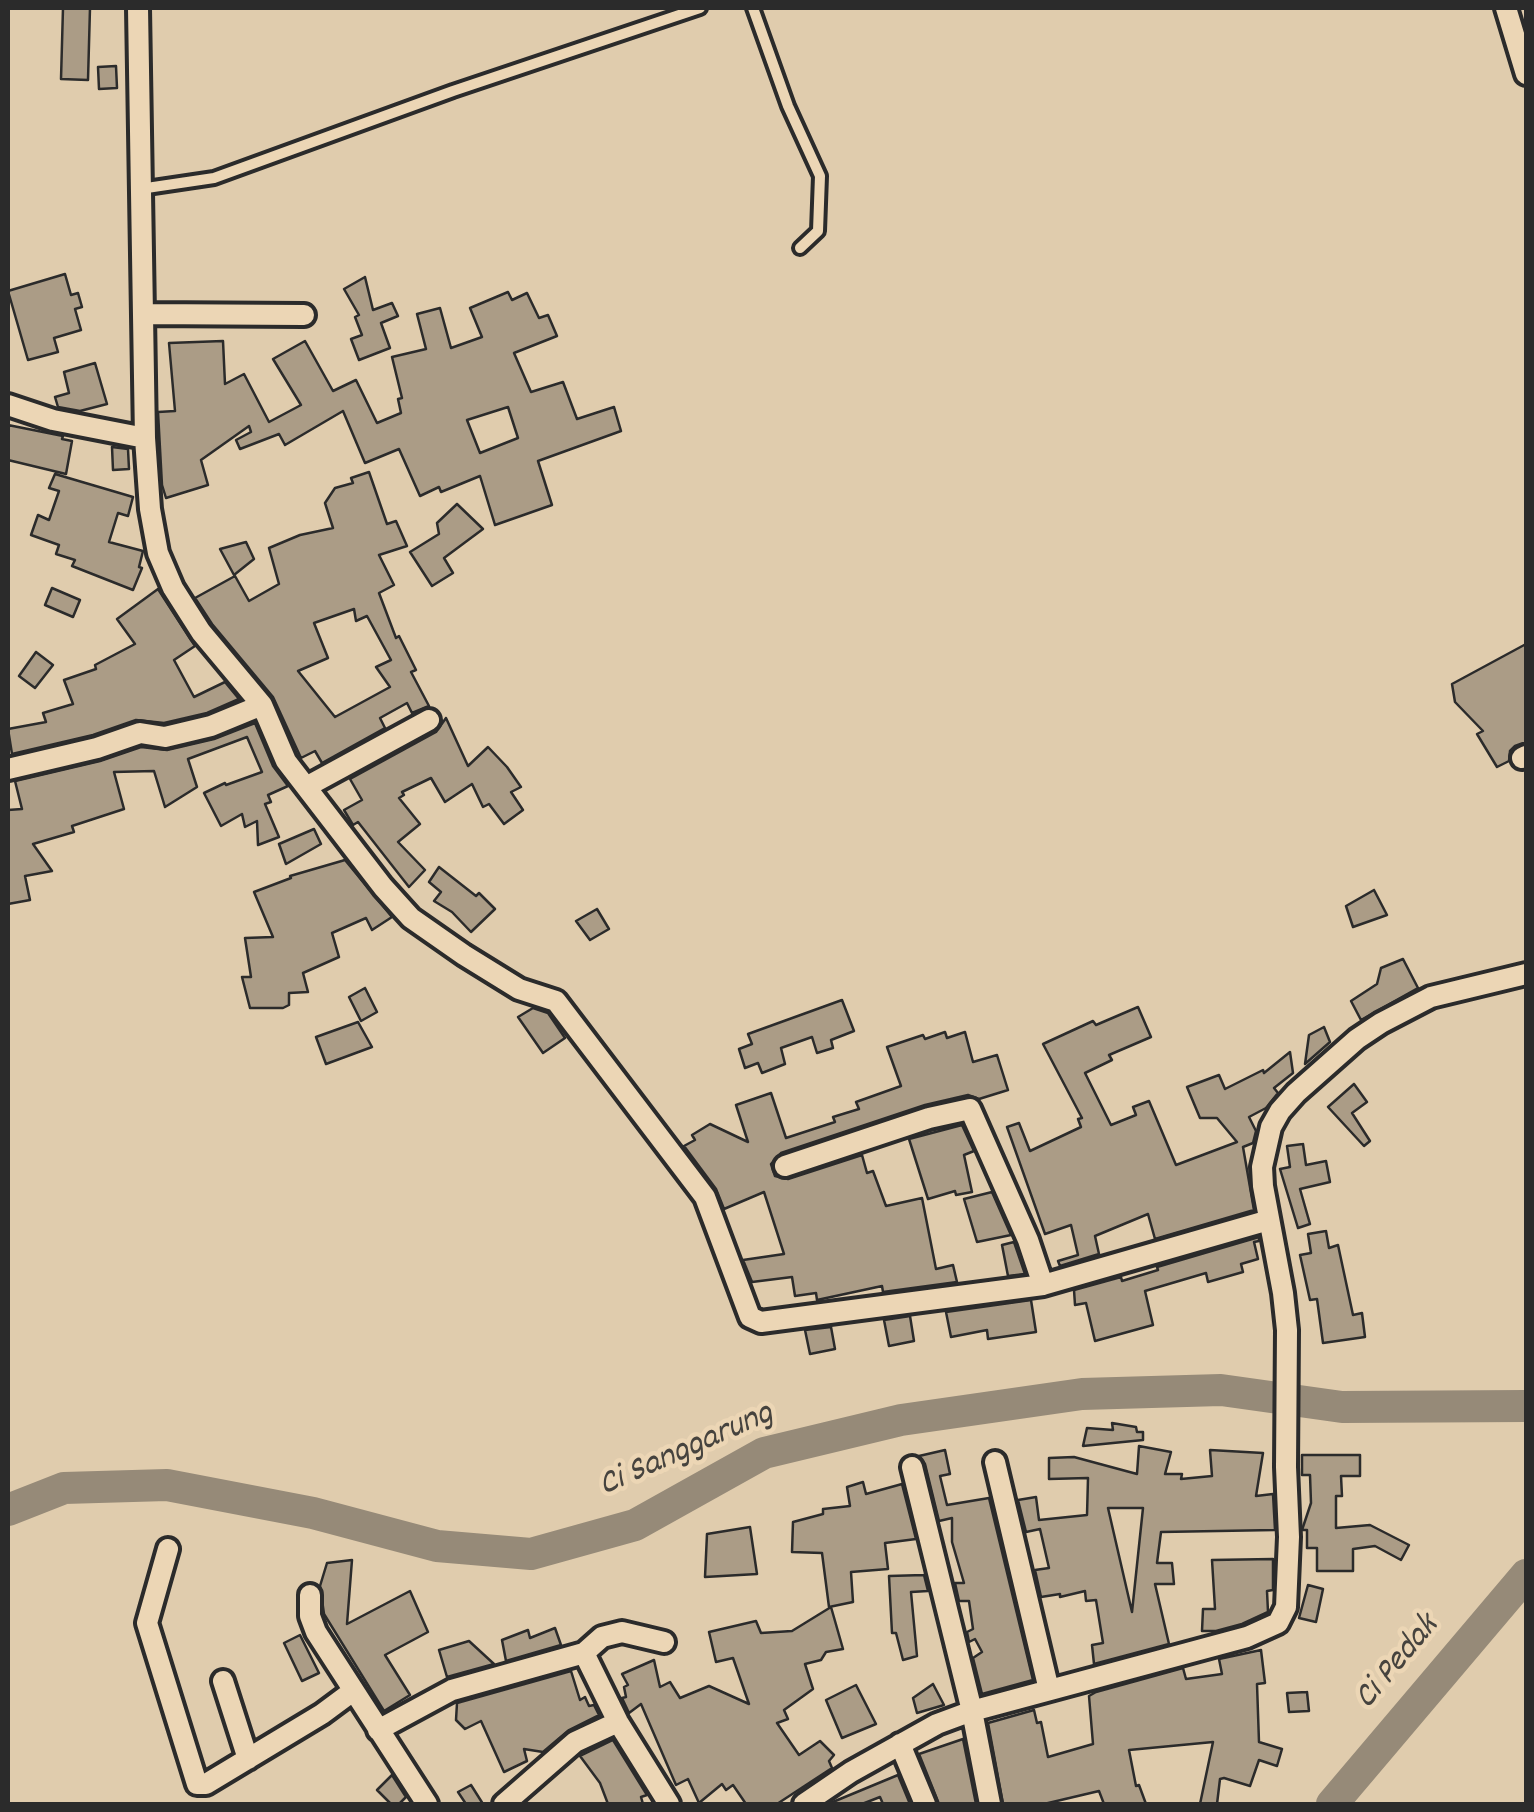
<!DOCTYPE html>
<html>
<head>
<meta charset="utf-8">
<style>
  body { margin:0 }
  #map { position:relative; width:1534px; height:1812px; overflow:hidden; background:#e0ccad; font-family:Dekko,sans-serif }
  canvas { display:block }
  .frame { position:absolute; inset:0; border:10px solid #2b2b2b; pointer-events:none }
</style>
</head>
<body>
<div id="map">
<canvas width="1534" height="1812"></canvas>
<div class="frame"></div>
</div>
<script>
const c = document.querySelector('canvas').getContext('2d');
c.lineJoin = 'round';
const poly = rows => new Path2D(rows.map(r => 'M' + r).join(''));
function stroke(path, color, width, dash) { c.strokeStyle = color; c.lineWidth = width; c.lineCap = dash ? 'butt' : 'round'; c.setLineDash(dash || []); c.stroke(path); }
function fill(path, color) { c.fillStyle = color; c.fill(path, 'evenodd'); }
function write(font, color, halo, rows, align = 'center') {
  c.font = font + ' Dekko,sans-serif'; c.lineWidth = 9; c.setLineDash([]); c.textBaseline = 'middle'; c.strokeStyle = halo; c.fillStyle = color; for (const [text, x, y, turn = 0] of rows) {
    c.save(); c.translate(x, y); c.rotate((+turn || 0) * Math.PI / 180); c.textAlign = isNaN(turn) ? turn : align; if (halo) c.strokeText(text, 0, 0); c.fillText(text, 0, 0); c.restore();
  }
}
stroke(poly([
  [8,1510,64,1488,167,1485,313,1513,437,1546,531,1554,635,1525,764,1453,901,1420,1082,1394,1221,1390,1342,1407,1526,1406],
  [1332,1804,1526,1575]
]), '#968a78', 32);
const building = poly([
  [63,8,90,8,88,80,61,79,63,8],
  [116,66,117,88,99,89,98,67,116,66],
  [65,274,71,295,78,293,82,307,75,309,81,330,54,338,58,352,28,360,8,291,65,274],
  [365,277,373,310,392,303,398,316,381,323,390,348,359,360,351,339,362,335,355,317,359,315,344,289,365,277],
  [508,292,512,300,527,293,539,318,548,315,557,336,514,353,531,392,563,382,577,419,614,407,621,431,538,461,552,505,495,525,480,476,441,492,439,487,420,496,399,449,365,463,343,411,285,445,279,434,240,449,236,440,251,432,249,426,201,460,208,485,166,498,162,485,158,412,175,411,169,343,223,341,225,384,244,374,269,422,301,405,273,359,305,341,333,391,356,380,377,423,401,413,398,399,402,398,392,357,426,349,417,314,440,308,451,348,482,337,470,308,508,292],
  [508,407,518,438,480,453,467,420,508,407],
  [95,363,107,404,80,411,58,407,55,397,69,393,64,372,95,363],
  [8,425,63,436,62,439,72,441,66,474,8,460,8,425],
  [112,447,128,449,129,469,113,470,112,447],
  [369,472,387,524,396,521,407,546,379,555,394,585,379,593,396,638,399,636,416,670,411,672,429,706,412,713,407,703,380,718,385,728,322,763,315,751,301,758,273,697,212,624,195,598,235,576,249,601,279,584,269,548,300,535,333,528,325,503,335,488,353,483,351,478,369,472],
  [354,609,356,621,367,616,391,660,376,667,390,687,335,717,298,671,328,658,314,623,354,609],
  [55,474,133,497,128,516,118,513,109,542,143,551,139,567,142,568,133,590,72,566,75,560,56,554,59,545,31,535,38,515,49,520,59,491,49,488,55,474],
  [457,504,483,529,444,558,453,573,432,586,410,552,439,534,437,523,457,504],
  [246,542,254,559,234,575,220,549,246,542],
  [52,588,80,600,73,617,45,605,52,588],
  [158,589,195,646,174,660,194,697,225,682,239,699,207,713,164,723,136,720,93,735,12,754,8,729,46,722,43,713,73,704,64,680,96,669,95,665,135,644,117,619,158,589],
  [1526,644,1526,742,1515,746,1510,751,1509,761,1497,767,1477,734,1483,731,1455,702,1452,684,1526,644],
  [36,652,53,665,35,688,19,676,36,652],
  [446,718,468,766,488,747,507,767,521,787,511,792,523,810,504,824,489,804,483,807,472,784,445,802,431,778,402,792,404,795,399,798,420,824,398,842,425,870,409,887,358,822,353,825,344,810,362,800,350,779,436,732,446,718],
  [255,723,273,766,288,786,268,795,271,802,265,804,279,837,258,845,257,821,245,827,242,814,221,826,204,793,225,783,226,785,262,772,247,737,188,759,197,787,165,807,154,771,114,772,124,809,72,826,74,832,33,844,52,871,25,876,30,900,8,904,8,810,22,809,15,781,100,761,141,747,167,750,214,739,255,723],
  [314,829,321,844,286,864,279,844,314,829],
  [345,860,392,917,372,930,366,918,332,933,339,957,303,973,308,992,289,993,289,1005,283,1008,250,1008,242,977,251,977,245,938,273,937,254,892,291,878,290,876,345,860],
  [439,867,476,896,479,893,495,909,471,932,452,912,434,901,441,892,429,882,439,867],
  [1374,890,1387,915,1353,927,1346,906,1374,890],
  [597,909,609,929,590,940,576,921,597,909],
  [1403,959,1418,988,1361,1020,1351,1001,1377,984,1381,968,1403,959],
  [365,988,377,1012,361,1021,349,997,365,988],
  [842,1000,854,1031,831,1040,833,1048,817,1053,812,1037,781,1048,785,1064,762,1073,758,1063,745,1068,739,1049,752,1044,748,1034,842,1000],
  [1138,1007,1151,1037,1109,1055,1112,1060,1085,1073,1111,1125,1136,1115,1133,1107,1149,1101,1176,1165,1237,1142,1217,1118,1200,1118,1187,1087,1219,1075,1225,1089,1263,1070,1264,1073,1290,1052,1293,1073,1274,1088,1278,1093,1266,1108,1249,1117,1256,1131,1253,1143,1243,1147,1254,1210,1155,1239,1148,1214,1095,1236,1099,1254,1060,1266,1058,1261,1078,1255,1071,1225,1045,1234,1007,1127,1019,1123,1030,1151,1081,1127,1078,1119,1082,1118,1043,1044,1093,1021,1096,1025,1138,1007],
  [533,1008,548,1013,565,1038,543,1053,518,1017,533,1008],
  [358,1022,372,1047,326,1064,316,1037,358,1022],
  [1324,1027,1330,1042,1305,1064,1309,1035,1324,1027],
  [945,1032,947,1038,965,1032,973,1062,997,1055,1008,1090,979,1099,968,1095,925,1105,781,1153,771,1164,775,1176,788,1179,862,1155,867,1173,873,1171,886,1206,922,1198,936,1269,953,1265,957,1282,883,1292,882,1286,817,1300,816,1293,795,1296,792,1277,752,1282,743,1260,784,1254,764,1192,724,1209,716,1189,684,1146,695,1140,692,1135,710,1124,748,1142,736,1105,771,1093,786,1138,835,1122,833,1117,859,1109,856,1102,901,1086,887,1047,923,1035,925,1039,945,1032],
  [1354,1084,1367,1102,1352,1113,1370,1141,1364,1146,1328,1107,1354,1084],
  [962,1125,974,1151,964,1155,972,1192,956,1195,955,1191,928,1199,909,1139,962,1125],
  [1303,1144,1306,1165,1326,1161,1330,1182,1300,1189,1310,1224,1298,1228,1280,1169,1290,1167,1287,1146,1303,1144],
  [992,1192,1011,1235,977,1242,964,1199,992,1192],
  [1326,1231,1329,1248,1338,1245,1353,1315,1362,1313,1365,1337,1323,1343,1317,1299,1310,1300,1300,1255,1311,1253,1308,1234,1326,1231],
  [1259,1237,1259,1241,1254,1242,1258,1259,1241,1264,1243,1272,1208,1282,1206,1273,1145,1291,1153,1325,1095,1341,1086,1303,1075,1305,1074,1290,1121,1277,1122,1281,1158,1270,1157,1267,1259,1237],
  [1014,1242,1025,1274,1008,1276,1002,1245,1014,1242],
  [1031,1300,1036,1332,988,1339,987,1330,951,1337,946,1312,1031,1300],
  [910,1316,914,1341,889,1346,884,1320,910,1316],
  [831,1327,835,1349,810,1354,805,1330,831,1327],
  [1112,1423,1136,1427,1137,1432,1143,1432,1143,1440,1083,1446,1087,1428,1113,1430,1112,1423],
  [1139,1446,1171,1452,1165,1474,1182,1474,1181,1479,1212,1476,1210,1450,1263,1453,1256,1496,1273,1494,1275,1530,1161,1532,1157,1563,1172,1563,1174,1584,1155,1584,1169,1644,1094,1664,1092,1645,1103,1643,1096,1600,1086,1601,1085,1591,1060,1597,1060,1594,1041,1597,1035,1570,1049,1568,1040,1529,1026,1532,1018,1500,1036,1497,1039,1520,1087,1515,1088,1478,1049,1479,1049,1458,1074,1457,1137,1474,1139,1446],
  [1108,1508,1143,1508,1132,1612,1108,1508],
  [945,1450,950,1474,940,1476,947,1505,989,1498,1033,1680,982,1694,973,1658,982,1652,975,1639,969,1642,967,1632,973,1629,969,1601,959,1601,955,1583,964,1583,952,1542,952,1518,939,1521,925,1464,919,1456,945,1450],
  [1302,1455,1360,1455,1360,1476,1341,1476,1342,1496,1336,1496,1336,1528,1370,1525,1409,1545,1401,1560,1375,1546,1353,1549,1353,1571,1317,1571,1317,1548,1307,1548,1307,1530,1302,1530,1311,1503,1310,1475,1302,1475,1302,1455],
  [863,1482,866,1494,902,1484,916,1539,885,1543,888,1569,851,1572,853,1602,829,1607,822,1553,792,1552,793,1522,823,1514,823,1509,850,1506,847,1487,863,1482],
  [750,1527,757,1574,705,1577,707,1534,750,1527],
  [1273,1559,1273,1590,1267,1591,1268,1612,1242,1624,1216,1631,1202,1631,1203,1609,1215,1609,1212,1560,1273,1559],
  [352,1560,347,1624,410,1591,428,1632,385,1655,410,1695,384,1711,324,1614,320,1586,327,1563,352,1560],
  [924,1575,928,1591,911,1592,917,1656,903,1660,896,1633,892,1633,889,1576,924,1575],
  [1308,1585,1323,1589,1316,1622,1299,1618,1308,1585],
  [831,1607,843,1649,826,1652,821,1660,805,1664,813,1689,784,1710,788,1719,777,1723,799,1755,820,1741,834,1755,829,1761,832,1768,777,1804,746,1804,733,1785,726,1790,722,1784,699,1803,688,1779,676,1785,641,1704,629,1713,622,1698,626,1697,624,1687,628,1685,622,1674,654,1660,660,1687,670,1682,680,1698,709,1686,749,1704,733,1658,716,1662,709,1632,756,1621,761,1633,792,1631,831,1607],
  [555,1628,561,1645,506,1661,502,1640,528,1630,530,1638,555,1628],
  [300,1635,319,1673,302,1681,284,1643,300,1635],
  [469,1641,494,1664,447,1677,439,1650,469,1641],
  [1261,1650,1265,1683,1257,1684,1259,1742,1282,1749,1277,1766,1259,1760,1250,1786,1224,1778,1220,1779,1217,1804,1200,1804,1213,1742,1129,1750,1136,1786,1139,1785,1146,1804,1104,1804,1099,1791,1044,1804,1003,1804,988,1723,1034,1710,1037,1723,1041,1722,1048,1757,1093,1744,1089,1696,1096,1692,1183,1668,1186,1679,1222,1674,1219,1659,1261,1650],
  [571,1671,580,1700,585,1697,589,1706,594,1705,599,1715,569,1730,543,1752,524,1749,527,1761,504,1772,481,1721,465,1729,456,1720,457,1703,571,1671],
  [933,1684,944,1705,917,1713,913,1698,933,1684],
  [856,1685,876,1724,842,1738,826,1700,856,1685],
  [1307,1692,1309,1711,1289,1712,1287,1693,1307,1692],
  [963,1739,976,1804,939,1804,919,1754,963,1739],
  [613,1740,647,1795,641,1797,643,1804,608,1804,600,1783,580,1756,613,1740],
  [392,1775,406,1797,399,1804,391,1804,377,1790,392,1775],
  [898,1775,910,1804,883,1804,880,1797,862,1804,828,1804,898,1775],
  [471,1785,483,1804,466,1804,458,1792,471,1785]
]);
fill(building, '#ab9c86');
stroke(building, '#2b2b2b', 2.5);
const lane = poly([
  [753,8,788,106,820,176,818,231,800,248],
  [140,189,214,178,453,91,700,8]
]);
const street = poly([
  [138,8,145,438,150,509,158,553,173,588,201,632,262,705,286,761,383,887,411,918,464,955,519,989,556,1001,705,1197,750,1317,761,1322,1043,1285,1269,1220],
  [1506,8,1526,74],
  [144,314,304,315],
  [8,405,53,420,145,438],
  [1522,758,1526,756],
  [8,769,97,748,140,733,165,737,211,726,262,705],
  [306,787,429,720],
  [785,1166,929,1118,970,1109,1028,1240,1043,1285],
  [995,1462,1049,1690],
  [912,1467,972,1711,990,1804],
  [168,1549,147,1623,197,1784,206,1784,322,1714,353,1691],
  [310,1595,310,1616,316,1632,427,1804],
  [584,1653,618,1722,669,1804],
  [223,1681,248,1759],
  [378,1730,452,1690,584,1653,602,1637,622,1632,664,1642],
  [900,1744,925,1804],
  [504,1804,575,1742,618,1722],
  [804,1804,851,1772,937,1724,972,1711,1247,1637,1278,1623,1286,1607,1289,1537,1286,1467,1287,1330,1283,1293,1263,1186,1262,1167,1271,1127,1280,1111,1296,1093,1357,1039,1381,1023,1431,997,1526,974]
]);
stroke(lane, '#2b2b2b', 18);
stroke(street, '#2b2b2b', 28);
stroke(lane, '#ecd6b5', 10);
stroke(street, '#ecd6b5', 20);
write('italic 35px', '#46433e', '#ecd6b5', [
  ["Ci Sanggarung",687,1452,-24],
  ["Ci Pedak",1399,1664,-50]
]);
</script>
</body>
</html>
